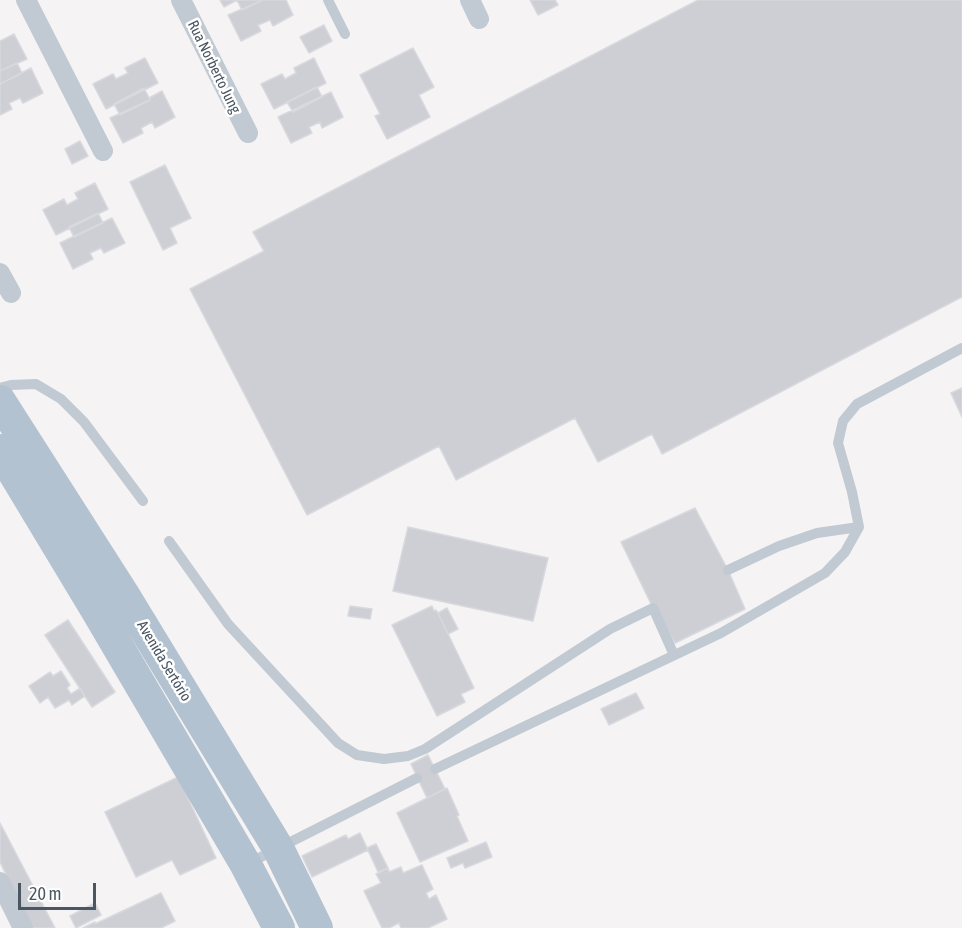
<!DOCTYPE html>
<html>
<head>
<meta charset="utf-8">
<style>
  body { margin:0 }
  #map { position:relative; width:962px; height:928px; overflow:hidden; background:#f5f3f3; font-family:"Asap Condensed",sans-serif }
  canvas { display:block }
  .scale { position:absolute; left:18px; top:883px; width:78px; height:27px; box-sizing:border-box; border:3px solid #4a5661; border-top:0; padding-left:8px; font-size:18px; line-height:21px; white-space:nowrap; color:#4a5661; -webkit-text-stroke:4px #fff; paint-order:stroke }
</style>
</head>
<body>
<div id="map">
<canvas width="962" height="928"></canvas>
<div class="scale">20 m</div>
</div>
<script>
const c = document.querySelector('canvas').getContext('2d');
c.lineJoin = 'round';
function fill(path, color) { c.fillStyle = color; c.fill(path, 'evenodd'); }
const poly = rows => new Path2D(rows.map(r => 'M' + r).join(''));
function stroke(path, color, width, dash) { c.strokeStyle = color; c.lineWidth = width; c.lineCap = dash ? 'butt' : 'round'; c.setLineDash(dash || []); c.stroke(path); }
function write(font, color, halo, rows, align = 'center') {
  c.font = font + ' "Asap Condensed",sans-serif'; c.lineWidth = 5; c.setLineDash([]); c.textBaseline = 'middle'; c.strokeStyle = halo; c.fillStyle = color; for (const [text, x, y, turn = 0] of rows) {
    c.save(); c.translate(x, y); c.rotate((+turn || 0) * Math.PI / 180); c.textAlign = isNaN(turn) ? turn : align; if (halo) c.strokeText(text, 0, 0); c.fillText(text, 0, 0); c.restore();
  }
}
const building = poly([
  [220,0,237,0,224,7,220,0],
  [237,0,263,0,242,10,237,0],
  [263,0,286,0,293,15,273,26,270,20,258,25,261,31,241,41,228,15,263,0],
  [530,0,555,0,558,5,538,15,530,0],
  [698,0,962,0,962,297,662,454,652,434,598,462,575,418,456,480,439,446,307,515,190,289,264,251,253,232,698,0],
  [324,25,332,41,309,53,300,37,324,25],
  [14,34,27,59,0,71,0,41,14,34],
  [413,48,434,87,419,95,430,117,387,139,375,116,380,114,360,75,413,48],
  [145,58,158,83,106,109,93,84,113,74,116,79,128,73,125,68,145,58],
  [314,58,326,83,274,109,261,84,282,74,285,79,296,73,294,68,314,58],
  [17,63,22,73,0,84,0,71,17,63],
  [31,68,43,93,23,103,20,98,9,103,12,109,0,115,0,84,31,68],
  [317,87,322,97,293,112,287,102,317,87],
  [144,88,150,100,120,115,114,104,144,88],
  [162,91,175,117,155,128,152,122,141,128,143,133,123,143,110,118,150,100,149,98,162,91],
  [331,92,343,117,322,128,320,122,309,127,312,133,291,143,278,117,331,92],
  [80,141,88,156,72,164,65,149,80,141],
  [165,165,191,218,170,228,177,243,163,250,130,182,165,165],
  [95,183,108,209,56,235,43,210,64,199,67,205,78,199,75,193,95,183],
  [98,213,103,223,74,237,69,227,98,213],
  [112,218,125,243,104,253,101,248,90,253,93,259,73,269,60,243,112,218],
  [962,388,962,417,951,393,962,388],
  [695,508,728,570,745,609,675,643,653,608,621,542,695,508],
  [408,527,548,558,533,621,393,591,408,527],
  [350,606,372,609,370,619,348,616,350,606],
  [432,606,434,611,436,610,438,613,474,688,461,694,465,702,437,716,392,625,432,606],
  [447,608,458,629,448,634,438,613,447,608],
  [68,620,115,692,92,707,45,635,68,620],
  [61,671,70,685,67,688,71,694,80,688,85,696,72,705,69,700,55,708,48,697,40,703,29,686,50,672,53,676,61,671],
  [636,693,644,708,609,725,601,709,636,693],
  [428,755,445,789,427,798,411,764,428,755],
  [178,777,216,858,180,875,172,860,136,877,105,812,178,777],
  [447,788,459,815,457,816,468,841,420,862,397,813,447,788],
  [0,823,55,928,32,928,0,862,0,823],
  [360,833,368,850,312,877,302,856,346,835,348,839,360,833],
  [486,842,492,857,465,868,463,863,451,868,447,858,486,842],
  [376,844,388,868,378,872,367,848,376,844],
  [422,865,433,889,426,893,429,899,436,895,447,919,428,928,401,928,399,923,389,928,382,928,364,891,381,883,376,874,388,868,389,872,401,867,403,873,422,865],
  [161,893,175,921,161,928,83,928,95,922,95,924,161,893],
  [95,903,101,915,76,928,70,916,95,903]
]);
fill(building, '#cdcfd5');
stroke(building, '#d7d9de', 1.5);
stroke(poly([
  [328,0,345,34],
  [0,388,11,385,36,384,61,399,84,422,143,501],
  [169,541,228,624,338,743,357,755,384,759,408,756,425,749,610,629,653,608,674,655],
  [728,570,779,546,817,533,859,527],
  [435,769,721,633,825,573,845,552,859,527,852,492,838,443,843,421,857,404,962,348],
  [249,863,417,778]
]), '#c1cad2', 10);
stroke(poly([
  [26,0,103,151],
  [181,0,248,133],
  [470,0,479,19],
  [0,273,11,293],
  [0,882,23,928]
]), '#c1cad2', 20);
stroke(poly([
  [0,401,124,595,278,848,317,928],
  [0,450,97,611,246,865,279,928]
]), '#b3c2d1', 32);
write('15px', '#4a5661', '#fff', [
  ["Rua Norberto Jung",214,67,64],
  ["Avenida Sertório",164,661,59]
]);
</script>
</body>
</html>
